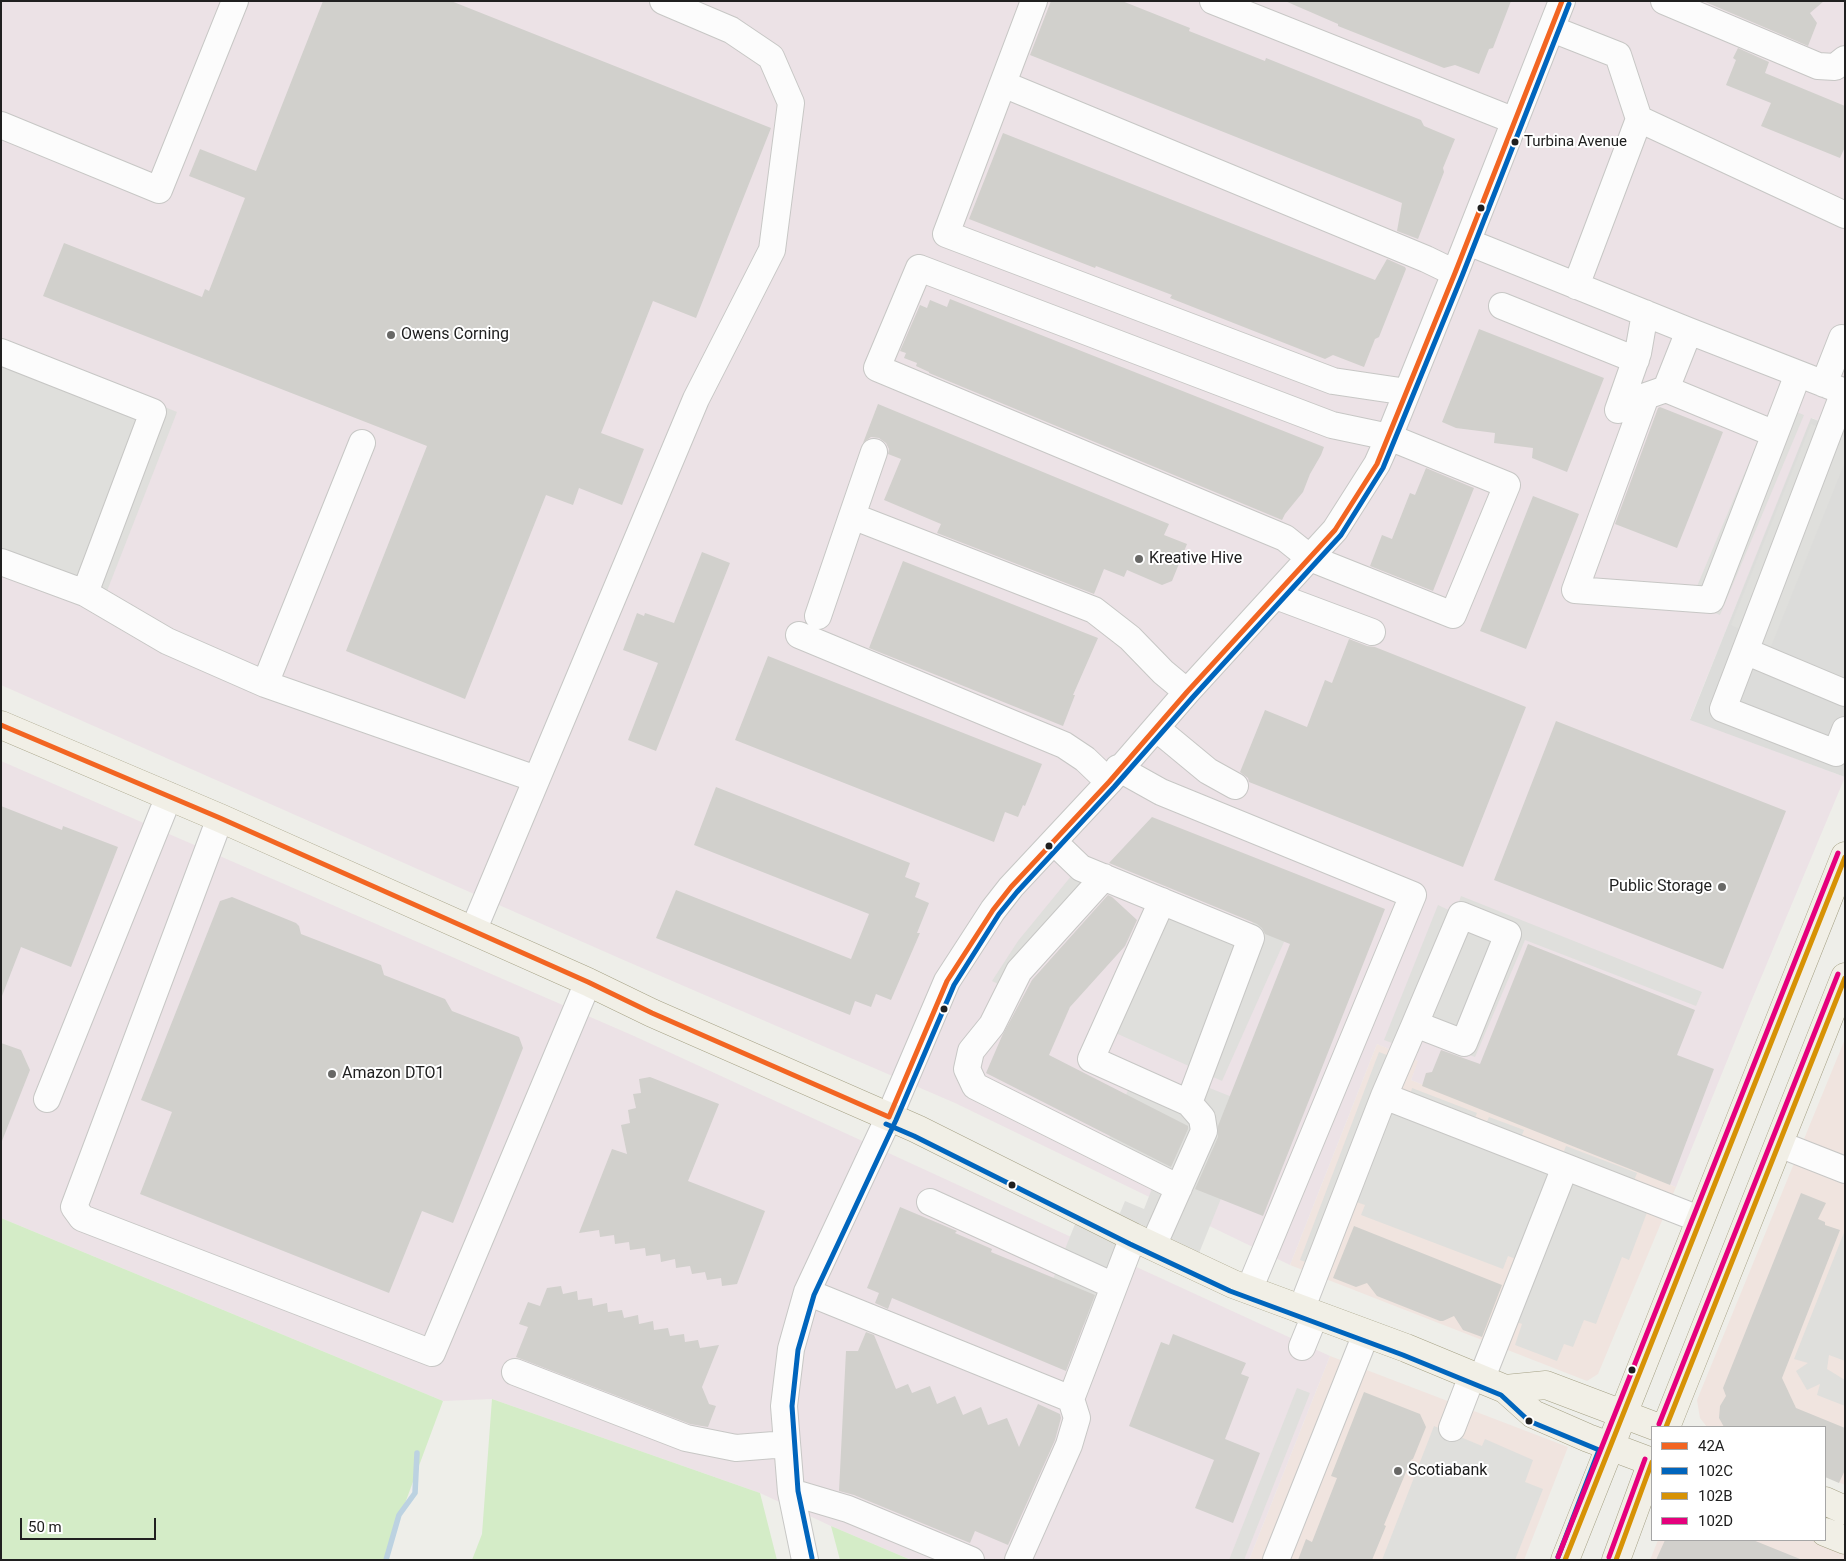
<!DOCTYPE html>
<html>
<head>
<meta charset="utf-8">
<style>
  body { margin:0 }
  #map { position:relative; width:1846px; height:1561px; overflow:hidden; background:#eeeee9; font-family:Roboto,sans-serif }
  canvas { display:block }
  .frame { position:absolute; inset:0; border:2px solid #202020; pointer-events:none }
  .legend { position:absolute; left:1651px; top:1426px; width:175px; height:115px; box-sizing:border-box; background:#fff; border:1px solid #a6a6a6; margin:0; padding:6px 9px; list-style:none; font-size:15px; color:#202020 }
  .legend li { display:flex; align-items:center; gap:10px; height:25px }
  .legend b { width:25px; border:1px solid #a6a6a6 }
  .scale { position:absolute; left:20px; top:1518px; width:136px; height:22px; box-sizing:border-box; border:2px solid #202020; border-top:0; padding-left:6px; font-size:15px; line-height:18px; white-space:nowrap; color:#202020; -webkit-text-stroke:4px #fff; paint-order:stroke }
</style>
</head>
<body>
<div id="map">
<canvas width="1846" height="1561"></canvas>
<div class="frame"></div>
<ul class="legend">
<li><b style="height:6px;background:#f26522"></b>42A</li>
<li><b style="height:6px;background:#0065bd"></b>102C</li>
<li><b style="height:6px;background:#d79205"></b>102B</li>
<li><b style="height:6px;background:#e5007d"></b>102D</li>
</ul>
<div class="scale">50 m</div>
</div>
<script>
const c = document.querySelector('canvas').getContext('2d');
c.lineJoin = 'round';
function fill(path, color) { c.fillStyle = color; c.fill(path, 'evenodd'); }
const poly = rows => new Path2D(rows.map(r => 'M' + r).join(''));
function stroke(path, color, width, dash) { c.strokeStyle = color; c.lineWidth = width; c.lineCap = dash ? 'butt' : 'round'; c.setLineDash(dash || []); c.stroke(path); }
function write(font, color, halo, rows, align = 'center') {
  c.font = font + ' Roboto,sans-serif'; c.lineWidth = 4; c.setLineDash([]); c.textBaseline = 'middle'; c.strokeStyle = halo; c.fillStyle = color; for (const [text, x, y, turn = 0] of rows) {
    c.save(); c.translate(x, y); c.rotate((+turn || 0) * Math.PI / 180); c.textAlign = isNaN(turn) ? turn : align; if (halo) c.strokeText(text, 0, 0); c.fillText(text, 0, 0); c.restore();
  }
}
fill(poly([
  [1845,1039,1845,1485,1825,1476,1825,1427,1707,1427,1700,1418,1697,1400],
  [1377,1044,1419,1061,1411,1080,1676,1187,1598,1374,1587,1381,1290,1265],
  [1330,1356,1568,1447,1524,1560,1249,1560],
  [1658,1540,1825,1540,1845,1544,1845,1560,1650,1560]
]), '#f0e4df');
fill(poly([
  [1,1,1845,1,1845,431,1812,418,1690,719,1845,777,1750,1004,1676,1187,1411,1080,1418,1061,1377,1044,1290,1265,955,1103,619,958,1,685],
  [1,761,634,1036,1330,1356,1249,1560,911,1560,831,1526,760,1493,492,1399,443,1401,1,1218]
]), '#ece2e6');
fill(poly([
  [1811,418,1845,431,1845,777,1690,720]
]), '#dcdcda');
fill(poly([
  [1,1218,443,1401,384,1560,1,1560],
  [492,1399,760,1493,777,1560,472,1560,482,1534],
  [831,1526,911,1560,840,1560]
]), '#d4ecc7');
fill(poly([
  [1,340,177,412,107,591,1,550],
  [1774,403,1804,415,1720,615,1690,603],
  [1811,424,1845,437,1845,462,1768,654,1744,631,1731,625],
  [1077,869,1091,878,1010,990,992,981,1018,941],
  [1461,896,1702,992,1696,1006,1525,940,1475,1057,1423,1039,1418,1053,1384,1040,1438,905,1455,913],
  [1165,906,1244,942,1255,917,1288,933,1222,1081,1109,1030],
  [1379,1052,1408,1063,1397,1091,1410,1096,1412,1088,1477,1113,1473,1122,1485,1126,1489,1117,1524,1130,1520,1140,1562,1156,1566,1146,1637,1173,1632,1186,1654,1194,1629,1260,1622,1257,1596,1324,1584,1320,1573,1347,1564,1344,1557,1361,1515,1345,1522,1324,1498,1315,1519,1260,1508,1256,1503,1269,1361,1215,1365,1205,1345,1198,1319,1267,1300,1260],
  [1137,1067,1184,1086,1187,1079,1237,1099,1249,1129,1193,1268,1119,1239,1084,1325,1073,1320,1034,1327,1085,1199,1120,1213,1125,1201,1144,1209,1159,1171,1105,1149],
  [1845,1230,1845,1361,1829,1355,1827,1369,1845,1380,1845,1406,1817,1395,1820,1384,1807,1390,1796,1371,1808,1363,1794,1359],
  [1297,1388,1310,1393,1244,1560,1229,1560],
  [1434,1426,1482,1446,1485,1439,1533,1460,1525,1482,1543,1489,1515,1560,1382,1560]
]), '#dfdfdc');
stroke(poly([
  [386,1560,399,1515,415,1493,417,1453]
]), '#bcd2e1', 5.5);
fill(poly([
  [323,1,451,1,771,128,696,318,653,301,601,433,644,449,622,505,579,488,573,505,546,495,465,699,346,651,427,446,43,296,64,243,202,297,205,289,209,291,245,198,189,176,200,149,256,171],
  [1051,1,1122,1,1190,28,1189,31,1265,61,1266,58,1421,120,1424,126,1455,139,1443,168,1444,172,1418,239,1397,231,1402,203,1030,55],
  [1285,1,1511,1,1493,48,1489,49,1479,74,1455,65,1444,68,1338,26,1338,24],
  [1703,1,1824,1,1810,13,1817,23,1808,46],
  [1738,48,1769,62,1765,73,1845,106,1845,147,1840,158,1761,126,1771,103,1726,85,1736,60,1733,58],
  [1003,133,1375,280,1387,259,1405,267,1406,269,1379,337,1375,339,1364,367,1333,355,1325,359,1170,298,1172,295,1096,266,1095,268,969,219],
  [950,299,1324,447,1321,455,1310,474,1303,492,1285,514,1282,520,929,373,929,372,916,366,917,363,904,358,906,353,900,351,920,305,927,308,930,300,947,307],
  [1479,329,1604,378,1567,472,1532,458,1533,448,1494,443,1495,433,1456,428,1442,422],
  [878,404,1169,524,1164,535,1187,544,1172,581,1162,585,1127,570,1124,577,1104,569,1094,594,937,533,941,524,884,500,901,459,888,454,889,449,886,443,879,438,871,437,863,443],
  [1660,407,1723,432,1677,548,1615,524,1658,408],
  [1426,468,1474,488,1433,591,1370,566,1382,535,1392,539,1410,493,1415,495],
  [1533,496,1579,514,1526,649,1480,631],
  [702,552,730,563,656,751,628,740,658,663,623,650,637,613,644,616,645,613,674,623],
  [903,561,1098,638,1073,695,1075,695,1063,726,869,648],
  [1349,639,1367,646,1375,647,1526,707,1463,867,1249,782,1248,778,1240,772,1265,710,1307,727,1325,680,1332,683],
  [768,656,1042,764,1025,806,1023,805,1018,817,1005,812,994,842,735,740],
  [1556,721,1786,811,1723,969,1494,880],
  [716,787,910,863,905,877,920,883,915,897,929,903,917,933,920,933,891,1000,876,994,871,1007,855,1001,850,1015,656,938,676,890,851,959,869,914,694,845],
  [1,806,62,830,63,826,118,847,71,967,21,947,2,996],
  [1152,817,1385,909,1263,1216,1195,1189,1218,1137,1218,1126,1290,944,1265,934,1262,928,1257,924,1109,863],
  [1108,895,1112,897,1137,920,1125,946,1070,1007,1049,1055,1188,1126,1188,1129,1171,1167,986,1073,1002,1036,1032,980],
  [232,897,296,923,299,926,301,934,381,965,384,975,445,999,452,1011,519,1037,523,1048,453,1223,422,1211,389,1293,140,1194,172,1112,141,1100,220,901],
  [1528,944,1695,1010,1677,1055,1714,1069,1670,1185,1422,1086,1426,1073,1432,1072,1441,1050,1480,1064],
  [1,1043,21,1050,30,1070,2,1141],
  [650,1077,719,1104,688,1181,765,1211,737,1284,722,1286,721,1278,707,1280,705,1272,692,1274,690,1266,676,1268,675,1259,661,1262,660,1254,646,1256,645,1248,630,1250,629,1242,615,1244,614,1235,600,1237,599,1230,579,1233,612,1149,627,1154,621,1125,630,1123,628,1110,636,1108,633,1094,641,1093,639,1079],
  [1801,1193,1826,1203,1818,1219,1825,1222,1825,1225,1840,1230,1782,1378,1796,1408,1845,1428,1845,1470,1839,1483,1825,1477,1825,1427,1724,1427,1719,1418,1720,1406,1726,1396,1723,1388],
  [900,1207,957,1231,955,1233,992,1249,991,1252,1095,1295,1066,1371,892,1298,888,1309,875,1303,879,1293,867,1288],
  [1354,1226,1502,1285,1482,1337,1463,1330,1454,1316,1443,1321,1440,1321,1377,1296,1367,1283,1356,1287,1333,1278],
  [561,1286,563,1294,577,1291,578,1300,592,1298,593,1306,607,1303,608,1312,622,1310,624,1318,638,1315,639,1324,653,1321,654,1330,668,1328,670,1336,684,1334,685,1342,698,1340,700,1348,719,1345,702,1387,709,1404,716,1406,708,1427,690,1424,516,1357,528,1327,519,1324,528,1302,540,1306,547,1288],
  [866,1332,874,1335,896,1389,908,1384,912,1393,930,1386,937,1404,955,1396,963,1415,981,1407,988,1425,1007,1418,1019,1447,1038,1404,1060,1414,1061,1418,1055,1440,1008,1545,975,1531,970,1543,854,1495,839,1491,846,1351,858,1351],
  [1173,1334,1246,1363,1241,1374,1249,1377,1225,1439,1260,1453,1233,1523,1195,1508,1214,1460,1129,1426,1161,1342,1169,1345],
  [1364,1392,1420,1414,1426,1427,1413,1459,1411,1460,1384,1525,1386,1526,1372,1560,1298,1560,1306,1539,1312,1542,1337,1478,1331,1476],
  [1665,1540,1753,1540,1800,1559,1656,1560]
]), '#d1d0cc');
const minor = poly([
  [1034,1,946,234,1333,381,1407,392],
  [1213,1,1515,121],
  [1664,1,1818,66,1835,67,1845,59],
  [1552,29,1618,55,1639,119,1576,286],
  [1003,84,1426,259,1455,273],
  [1639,119,1845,215],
  [1,125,159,190,235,1],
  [1468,242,1689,331,1845,392],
  [919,268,1332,425,1389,437,1507,485,1453,615,1310,558,1285,538,877,368,919,268],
  [1502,306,1636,360],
  [1689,331,1666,389,1775,434,1798,374],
  [1,352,153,412,85,593],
  [1824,384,1842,338],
  [1666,389,1646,396,1575,590,1711,600,1775,434],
  [1844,392,1723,709,1836,753,1845,730],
  [1618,410,1638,353,1645,313],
  [852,516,874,452],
  [1,562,85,593,167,641,265,684,536,779],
  [1276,596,1372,632],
  [818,616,852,516,1094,610,1130,638,1163,672,1187,692],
  [799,635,1064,745,1085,759,1109,782],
  [1745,651,1845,693],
  [265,684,362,443],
  [1156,728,1208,771,1235,786],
  [1118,768,1161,792,1413,895,1249,1290],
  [220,818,74,1207,82,1218,432,1353,588,982],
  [1054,842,1081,868,1251,938,1189,1103,1202,1118,1204,1131,1153,1246],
  [1104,877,1019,971,992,1025,971,1051,967,1069,975,1086,1179,1188],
  [1162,901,1091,1059,1189,1103],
  [473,931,696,399,772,250,791,103,771,57,731,30,663,1],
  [1384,1096,1415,1024,1461,915,1508,934,1464,1043,1415,1024],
  [47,1099,169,796],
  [1779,1144,1845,1170],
  [930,1202,1114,1286],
  [807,1292,1071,1399,1077,1418,1069,1445,1018,1560],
  [1301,1310,1384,1096,1699,1219],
  [1302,1347,1315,1315],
  [515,1372,686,1438,736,1448,787,1444],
  [1481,1380,1565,1167],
  [1071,1399,1133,1237],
  [1452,1428,1472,1376],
  [791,1492,848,1509,971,1560],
  [805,1560,791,1492,784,1406,791,1349,807,1292,889,1117,947,981,993,910,1011,887,1109,782,1187,692,1335,530,1377,464,1389,437,1455,273,1562,1],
  [1276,1560,1366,1334]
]);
const major = poly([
  [1,725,220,818,588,982,652,1013,917,1129,1133,1237,1233,1284,1406,1348,1505,1389,1533,1414,1588,1438,1652,1462],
  [1505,1389,1546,1385,1657,1427],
  [1666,1427,1845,977],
  [1825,1501,1845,1510],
  [1825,1532,1845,1540],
  [1565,1560,1845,856],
  [1616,1560,1652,1462]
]);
stroke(minor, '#c7c7c5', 28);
stroke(major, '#a5a185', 29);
stroke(minor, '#fcfcfc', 26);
stroke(major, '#f1efe6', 28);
stroke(poly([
  [1,725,220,818,588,982,652,1013,889,1117],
  [889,1117,947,981,993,910,1011,887,1109,782,1187,692,1335,530,1377,464,1455,273,1562,1]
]), '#f26522', 5);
stroke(poly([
  [886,1124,914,1136,1130,1244,1230,1291,1403,1355,1501,1395,1529,1421,1599,1450,1558,1557],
  [812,1558,798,1491,792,1406,798,1350,814,1295,896,1120,954,985,999,914,1017,892,1114,787,1193,697,1341,535,1383,468,1462,276,1569,4]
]), '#0065bd', 5);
stroke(poly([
  [1666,1427,1845,978],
  [1565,1560,1845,857],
  [1616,1560,1652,1462]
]), '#d79205', 5);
stroke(poly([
  [1659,1424,1838,974],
  [1558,1557,1838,853],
  [1609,1557,1645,1459]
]), '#e5007d', 5);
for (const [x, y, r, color] of [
  [1515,142,4.5,"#202020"],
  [1481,208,4.5,"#202020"],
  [391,335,5,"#686866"],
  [1139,559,5,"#686866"],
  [1049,846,4.5,"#202020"],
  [1722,887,5,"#686866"],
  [944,1009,4.5,"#202020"],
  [332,1074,5,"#686866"],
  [1012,1185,4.5,"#202020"],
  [1632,1370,4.5,"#202020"],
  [1529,1421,4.5,"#202020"],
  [1398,1471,5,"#686866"]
]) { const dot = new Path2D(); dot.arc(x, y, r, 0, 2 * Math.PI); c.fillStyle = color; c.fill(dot); stroke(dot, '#fff', 2); }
write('15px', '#202020', '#fff', [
  ["Turbina Avenue",1524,142]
], 'left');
write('16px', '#202020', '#fff', [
  ["Owens Corning",401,335],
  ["Kreative Hive",1149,559],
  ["Public Storage",1712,887,"right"],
  ["Amazon DTO1",342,1074],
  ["Scotiabank",1408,1471]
], 'left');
</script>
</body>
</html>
